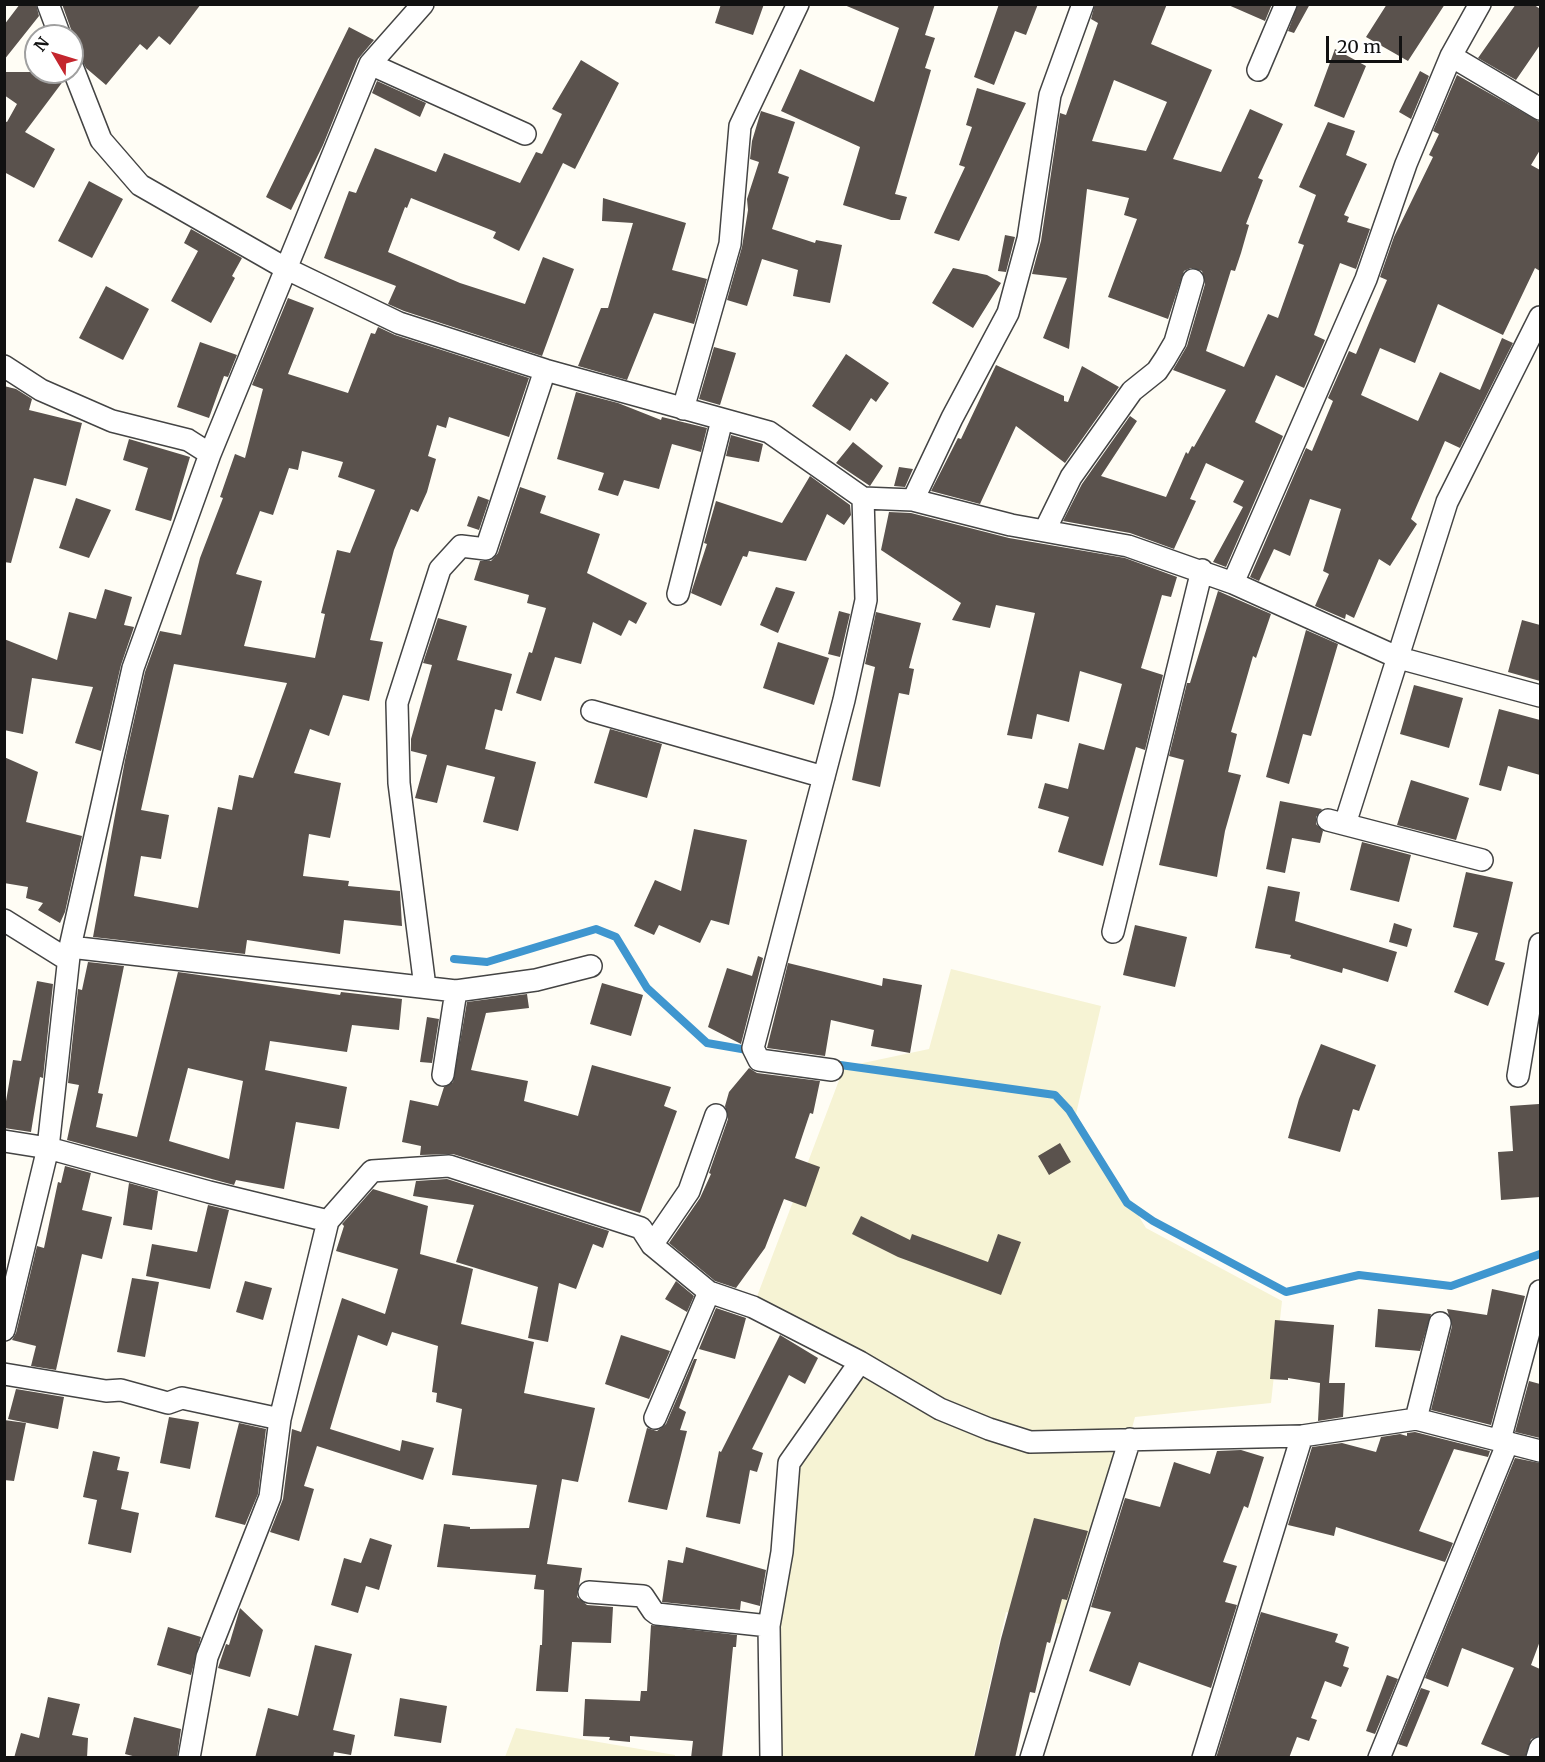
<!DOCTYPE html>
<html>
<head>
<meta charset="utf-8">
<style>
  body { margin:0 }
  #map { position:relative; width:1545px; height:1762px; overflow:hidden; background:#fffdf5; font-family:Merriweather,serif }
  canvas { display:block }
  .frame { position:absolute; inset:0; border:6px solid #111; pointer-events:none }
  .north { position:absolute; left:24px; top:24px; width:60px; height:60px; box-sizing:border-box; background:#fff; border:2px solid #a0a0a0; border-radius:50%; rotate:308deg; font-size:16px; font-weight:700; line-height:24px; text-align:center; color:#111 }
  .north::after { content:''; display:block; margin:auto; width:21px; height:27px; background:#c4262e; clip-path:polygon(50% 0,100% 100%,50% 72%,0 100%) }
  .scale { position:absolute; left:1326px; top:36px; width:76px; height:27px; box-sizing:border-box; border:3px solid #111; border-top:0; padding-left:8px; font-size:18px; line-height:21px; white-space:nowrap; color:#111; -webkit-text-stroke:4px #fff; paint-order:stroke }
</style>
</head>
<body>
<div id="map">
<canvas width="1545" height="1762"></canvas>
<div class="frame"></div>
<div class="north">N</div>
<div class="scale">20 m</div>
</div>
<script>
const c = document.querySelector('canvas').getContext('2d');
c.lineJoin = 'round';
function fill(path, color) { c.fillStyle = color; c.fill(path, 'evenodd'); }
const poly = rows => new Path2D(rows.map(r => 'M' + r).join(''));
function stroke(path, color, width, dash) { c.strokeStyle = color; c.lineWidth = width; c.lineCap = dash ? 'butt' : 'round'; c.setLineDash(dash || []); c.stroke(path); }
fill(poly([
  [951,969,1101,1006,1076,1114,1146,1228,1282,1301,1271,1403,1135,1417,1078,1628,1006,1612,973,1758,782,1757,779,1636,797,1459,862,1364,753,1307,844,1067,929,1049],
  [516,1728,675,1755,675,1757,505,1757]
]), '#f6f3d4');
stroke(poly([
  [454,959,487,962,596,929,616,937,647,988,707,1043,753,1051],
  [833,1064,1055,1095,1069,1110,1127,1203,1153,1221,1286,1292,1359,1275,1451,1286,1540,1254]
]), '#3f96cf', 8);
fill(poly([
  [20,4,36,4,39,16,4,60,4,25],
  [62,4,201,4,170,45,159,36,147,50,140,44,106,85,86,68,80,56,72,54,72,32],
  [721,4,764,4,753,35,715,23],
  [842,4,935,4,925,35,935,38,925,68,931,70,895,194,907,197,900,220,891,220,843,205,860,147,781,111,800,69,874,102,899,28],
  [999,4,1038,4,1026,35,1015,31,994,85,974,77],
  [1095,4,1167,4,1151,44,1212,70,1173,159,1221,172,1250,109,1283,124,1258,178,1263,180,1246,224,1249,225,1241,253,1235,271,1231,270,1206,351,1244,367,1268,314,1278,318,1304,245,1298,243,1316,195,1299,187,1328,122,1355,131,1346,155,1367,164,1344,215,1349,217,1347,222,1370,229,1356,269,1340,263,1314,335,1325,340,1304,388,1276,375,1255,422,1283,436,1226,567,1213,562,1243,507,1233,502,1244,481,1206,463,1190,499,1196,501,1174,549,1130,533,1063,521,1082,484,1130,416,1137,421,1101,476,1166,497,1186,452,1188,454,1192,446,1194,447,1226,390,1173,370,1187,346,1205,284,1202,271,1191,268,1184,271,1168,319,1108,297,1137,219,1124,215,1129,198,1087,189,1069,349,1043,338,1067,278,1032,274,1041,241,1060,113,1066,115,1098,23,1091,19],
  [1114,80,1167,102,1146,151,1092,141],
  [1226,4,1272,4,1265,21],
  [1298,4,1310,4,1294,33,1288,31],
  [1387,4,1445,4,1408,61,1366,37],
  [1516,4,1533,4,1540,9,1540,45,1516,80,1478,58],
  [349,27,374,40,358,59,323,145,291,210,266,197],
  [1335,49,1366,66,1344,118,1314,106],
  [581,60,619,83,575,169,563,163,519,251,493,238,496,232,411,198,407,208,405,207,388,252,460,283,525,304,543,257,574,269,542,356,404,311,388,304,396,286,324,258,349,191,356,193,375,148,436,172,444,153,520,183,536,152,542,154,562,114,552,109],
  [1420,71,1429,76,1411,119,1399,112],
  [4,72,61,72,64,80,25,132,55,149,34,188,4,172,4,121,7,122,17,104,4,95],
  [1457,75,1540,122,1540,150,1531,165,1540,170,1540,271,1535,268,1503,335,1438,304,1415,363,1380,348,1361,395,1418,421,1440,372,1480,390,1502,338,1513,343,1460,448,1445,441,1411,519,1417,524,1390,566,1379,559,1354,618,1346,614,1345,619,1315,606,1329,574,1323,571,1341,509,1310,499,1290,556,1274,549,1259,581,1250,577,1306,448,1312,451,1333,401,1328,398,1349,351,1356,354,1387,280,1380,277,1394,237,1433,157,1429,155,1439,134,1433,131],
  [377,81,426,103,420,117,372,93],
  [977,88,1026,103,959,241,934,233,965,167,959,165,972,127,966,125],
  [761,111,795,122,778,173,789,177,772,229,815,243,816,240,842,245,830,303,793,296,798,270,762,259,747,306,727,300,742,247,748,210,747,199,759,162,750,159,752,141],
  [89,181,123,199,92,258,58,241],
  [603,198,686,223,672,270,707,279,694,324,654,313,627,380,578,366,601,308,608,308,633,223,602,221],
  [191,229,242,258,232,276,235,278,211,323,171,301,198,251,184,243],
  [1005,235,1015,237,1006,272,998,271],
  [953,268,987,275,1001,283,973,328,932,303],
  [106,286,149,309,123,360,79,338],
  [288,298,314,308,288,374,348,393,371,333,375,334,378,327,395,335,529,378,509,437,449,417,446,428,437,425,428,456,436,459,427,492,418,512,411,509,394,550,370,640,383,642,369,701,343,695,329,736,310,729,294,773,341,783,330,838,309,834,303,876,349,881,348,886,400,891,402,926,344,920,340,954,247,940,245,954,93,937,125,760,145,672,160,631,181,635,200,558,223,498,220,497,235,454,245,458,263,389,252,385],
  [302,451,343,462,338,477,375,490,350,553,337,550,321,613,325,614,315,658,244,646,262,581,236,574,260,511,273,515,289,468,298,470],
  [174,664,287,683,253,778,239,775,232,810,218,807,198,908,134,896,141,856,161,859,169,815,141,810],
  [200,342,237,355,228,377,224,376,209,418,177,407],
  [714,347,736,353,720,405,699,399],
  [846,354,889,383,876,402,871,398,850,431,812,406],
  [996,365,1064,396,1064,401,1068,402,1082,366,1119,387,1065,463,1016,426,980,504,931,491,958,438,961,439],
  [4,386,16,389,32,399,29,410,82,423,66,486,34,478,11,563,4,562],
  [576,392,618,403,661,420,662,417,707,428,701,452,672,444,659,489,624,480,618,496,598,490,604,473,557,459],
  [731,435,763,444,759,462,726,456],
  [129,439,190,457,171,521,135,510,148,468,123,460],
  [853,442,883,466,870,486,836,463],
  [899,467,913,469,905,487,894,486],
  [810,476,850,505,851,515,844,525,827,514,806,561,749,551,747,557,743,556,721,606,691,593,707,544,704,543,716,501,782,523],
  [520,487,546,496,540,513,600,534,587,573,647,603,636,624,629,620,621,636,593,622,581,664,555,657,541,701,516,693,529,652,532,653,546,608,527,603,529,595,474,580,480,561,491,561,498,553],
  [478,496,489,500,479,530,467,526],
  [76,498,111,510,89,558,59,548],
  [889,512,911,513,1009,538,1125,558,1177,577,1171,597,1162,595,1141,668,1163,675,1145,750,1136,747,1103,866,1058,852,1069,817,1038,808,1045,783,1068,789,1079,743,1104,750,1122,684,1080,671,1069,722,1037,714,1032,739,1007,735,1035,613,996,605,990,628,952,620,961,603,881,550],
  [776,587,795,592,778,633,760,625],
  [105,589,132,597,124,625,134,627,121,665,101,751,75,743,93,687,32,678,23,734,4,730,4,639,57,660,69,612,96,619],
  [1218,591,1271,614,1256,658,1253,656,1231,732,1237,734,1228,772,1241,775,1225,831,1217,877,1159,865,1184,760,1169,756,1187,683,1190,683],
  [839,611,850,614,840,657,828,654],
  [876,612,921,623,909,668,914,669,909,695,899,693,880,787,852,780,875,667,865,664],
  [438,618,467,626,457,660,512,674,502,711,495,709,485,749,536,762,518,831,483,822,495,777,447,765,437,803,415,798,427,755,411,751,411,739,432,665,423,663],
  [1522,620,1540,625,1540,681,1508,672],
  [1306,630,1338,644,1311,736,1303,734,1289,784,1266,777],
  [778,642,829,658,814,705,763,688],
  [1414,685,1463,698,1449,748,1400,734],
  [1499,709,1540,720,1540,775,1508,766,1501,791,1479,785],
  [610,729,662,744,647,798,594,783],
  [4,757,38,772,26,822,82,836,65,912,60,923,38,910,43,903,26,898,28,887,4,883],
  [1411,780,1469,798,1456,840,1397,825],
  [1280,801,1322,809,1316,817,1316,824,1323,831,1320,843,1292,838,1285,873,1266,869],
  [694,829,747,840,729,925,711,920,700,943,659,925,654,935,634,926,655,880,681,891],
  [1362,842,1411,855,1399,902,1350,890],
  [1466,872,1513,882,1495,960,1505,963,1488,1006,1454,992,1478,933,1453,927],
  [1268,886,1300,892,1295,921,1397,952,1388,982,1343,968,1342,973,1290,958,1291,955,1255,948],
  [1394,923,1412,929,1407,947,1389,942],
  [1135,925,1187,937,1175,987,1123,975],
  [758,956,763,958,741,1044,708,1027,727,968,752,976],
  [88,962,124,966,98,1093,103,1094,96,1127,137,1137,178,972,340,995,341,992,402,999,399,1030,352,1025,347,1052,270,1041,265,1070,347,1087,339,1129,296,1122,284,1189,236,1180,234,1185,67,1140,79,1085,68,1083,78,989,82,990],
  [188,1068,243,1081,229,1159,169,1141],
  [788,963,882,986,883,978,922,985,910,1053,871,1046,874,1030,831,1020,825,1056,767,1048],
  [37,981,53,984,43,1078,40,1077,31,1132,4,1128,4,1113,13,1060,21,1061],
  [602,983,643,995,631,1036,590,1024],
  [527,994,529,1008,486,1013,471,1070,528,1081,524,1101,578,1116,592,1065,671,1087,664,1106,677,1111,640,1213,453,1154,420,1155,421,1146,402,1142,410,1100,438,1106,444,1087,453,1082,467,1002],
  [427,1017,439,1019,432,1063,420,1062],
  [1321,1044,1376,1065,1359,1111,1353,1109,1340,1152,1288,1138,1299,1099],
  [749,1068,757,1073,820,1081,813,1114,810,1113,795,1158,820,1167,806,1207,784,1199,765,1248,736,1288,715,1281,669,1243,700,1198,711,1174,709,1173,728,1119,725,1106,729,1092],
  [1539,1104,1540,1197,1501,1200,1498,1152,1513,1151,1510,1106],
  [1060,1143,1071,1162,1049,1175,1038,1156],
  [65,1166,91,1173,82,1210,112,1217,102,1259,82,1254,56,1370,31,1366,36,1346,12,1340,16,1333,37,1246,44,1248,58,1182,61,1183],
  [447,1179,609,1231,603,1248,593,1244,576,1289,559,1283,548,1342,528,1338,538,1287,456,1262,474,1205,413,1196,416,1181],
  [129,1183,158,1191,152,1230,123,1225],
  [373,1189,428,1206,420,1254,473,1269,461,1324,534,1342,524,1393,595,1408,578,1482,562,1479,547,1564,582,1568,577,1597,587,1605,613,1607,611,1643,572,1642,568,1692,536,1691,540,1645,542,1645,544,1590,534,1589,536,1575,437,1567,444,1524,470,1527,470,1529,529,1528,537,1485,452,1475,462,1409,436,1402,437,1393,432,1392,438,1346,392,1332,387,1346,358,1335,330,1429,400,1451,402,1440,434,1448,423,1480,317,1446,304,1486,314,1489,299,1541,270,1532,283,1499,292,1429,301,1432,342,1298,385,1314,398,1269,336,1251,344,1226,342,1224],
  [208,1205,229,1210,210,1289,146,1276,152,1244,197,1252],
  [861,1216,910,1240,912,1234,988,1262,998,1234,1021,1242,1001,1295,898,1257,852,1234],
  [132,1278,159,1282,145,1357,117,1352],
  [245,1281,272,1288,263,1320,236,1312],
  [676,1281,694,1296,687,1312,665,1299],
  [1492,1289,1525,1296,1491,1425,1431,1410,1452,1326,1447,1309,1487,1315],
  [716,1308,746,1318,735,1359,699,1349],
  [1378,1309,1431,1314,1420,1351,1375,1347],
  [1275,1320,1334,1325,1329,1383,1345,1383,1343,1417,1318,1421,1320,1383,1288,1378,1288,1380,1270,1379],
  [621,1335,670,1351,649,1399,605,1384],
  [780,1335,818,1358,805,1384,789,1375,752,1449,763,1453,757,1472,750,1470,740,1524,706,1517,719,1451,721,1452],
  [694,1359,697,1359,679,1408,686,1412,680,1430,687,1431,667,1510,628,1502,647,1428,657,1431,666,1424],
  [1529,1381,1540,1384,1540,1438,1515,1432],
  [16,1389,64,1397,58,1429,8,1419],
  [169,1417,199,1422,190,1469,160,1463],
  [4,1420,26,1423,14,1481,4,1480],
  [239,1423,266,1429,258,1494,245,1525,215,1517],
  [1415,1432,1490,1451,1488,1457,1454,1449,1419,1531,1453,1543,1445,1562,1336,1527,1334,1536,1288,1525,1312,1447,1342,1443,1376,1452,1381,1437,1400,1434,1407,1436,1407,1433],
  [1241,1450,1264,1457,1248,1508,1244,1506,1223,1562,1237,1566,1225,1602,1237,1605,1211,1688,1139,1662,1130,1686,1089,1671,1111,1612,1091,1607,1125,1498,1160,1507,1174,1462,1210,1474,1217,1451],
  [93,1451,120,1457,117,1470,129,1472,121,1509,139,1513,131,1553,88,1544,97,1500,83,1497],
  [1515,1458,1540,1463,1540,1641,1531,1665,1540,1669,1540,1736,1531,1739,1525,1758,1515,1758,1481,1744,1514,1668,1462,1648,1448,1687,1425,1678],
  [1034,1518,1088,1531,1067,1600,1062,1599,1050,1643,1047,1642,1035,1693,1030,1692,1015,1758,974,1758,1001,1639],
  [370,1538,392,1545,379,1590,366,1586,358,1613,331,1605,344,1558,361,1563],
  [686,1547,766,1570,760,1606,741,1601,740,1610,662,1602,668,1560,683,1563],
  [240,1608,263,1630,250,1677,218,1668,226,1644,229,1645],
  [1261,1612,1338,1634,1335,1642,1349,1647,1343,1666,1349,1668,1341,1687,1325,1681,1311,1718,1317,1720,1309,1741,1297,1737,1289,1758,1216,1758],
  [651,1625,737,1635,736,1647,733,1647,722,1758,691,1758,693,1741,630,1736,630,1742,609,1740,610,1737,583,1736,585,1699,640,1701,641,1691,647,1691],
  [168,1627,201,1637,191,1675,157,1665],
  [315,1645,352,1654,333,1730,355,1735,351,1755,334,1752,333,1758,255,1758,268,1708,298,1716],
  [1387,1675,1398,1679,1375,1734,1366,1731],
  [1421,1688,1430,1691,1407,1747,1398,1744],
  [48,1697,80,1704,72,1735,88,1738,87,1758,14,1758,21,1733,39,1738],
  [400,1698,447,1706,441,1743,394,1736],
  [134,1717,181,1729,177,1758,140,1758,125,1754]
]), '#5a524d');
const minor = poly([
  [48,4,60,36],
  [1451,56,1540,109],
  [370,64,525,134],
  [72,66,101,140,140,185,285,268,399,323,545,370,769,432,863,498,913,500,1011,525,1128,546,1233,583,1399,658,1540,696],
  [1258,70,1286,4],
  [4,366,41,390,112,421,188,440,210,454],
  [683,409,730,244,740,126,798,4],
  [913,500,952,418,1008,313,1028,239,1050,95,1083,4],
  [1045,530,1071,477,1132,391,1157,371,1165,359,1175,342,1193,280],
  [1233,583,1366,279,1406,164,1451,56,1480,4],
  [678,594,722,420],
  [592,711,824,777],
  [1328,820,1482,860],
  [1345,824,1447,502,1540,317],
  [4,920,68,960],
  [1113,932,1202,570],
  [70,947,456,991,536,980,591,966],
  [425,987,399,783,397,703,440,569,461,546,486,549,545,370],
  [832,1070,759,1060,753,1048,844,700,866,600,863,498],
  [443,1075,456,991],
  [1518,1076,1540,944],
  [4,1141,48,1148,209,1192,328,1221],
  [652,1245,689,1191,716,1115],
  [4,1330,48,1148,70,947,133,668,210,454,370,64,423,4],
  [4,1374,106,1391,121,1390,168,1403,182,1398,280,1419],
  [655,1418,709,1292],
  [1416,1419,1440,1323],
  [1500,1440,1540,1291],
  [589,1592,643,1596,653,1611,657,1614,769,1626],
  [189,1758,207,1657,270,1497,280,1419,328,1221,372,1171,449,1166,641,1228,652,1245,709,1292,753,1307,860,1362,940,1409,989,1429,1030,1442,1302,1436,1416,1419,1540,1451],
  [771,1758,769,1626,782,1552,789,1463,860,1362],
  [1031,1758,1130,1439],
  [1203,1758,1302,1436],
  [1379,1758,1508,1442],
  [1537,1758,1540,1748]
]);
stroke(minor, '#444', 24);
stroke(minor, '#fff', 21);
</script>
</body>
</html>
